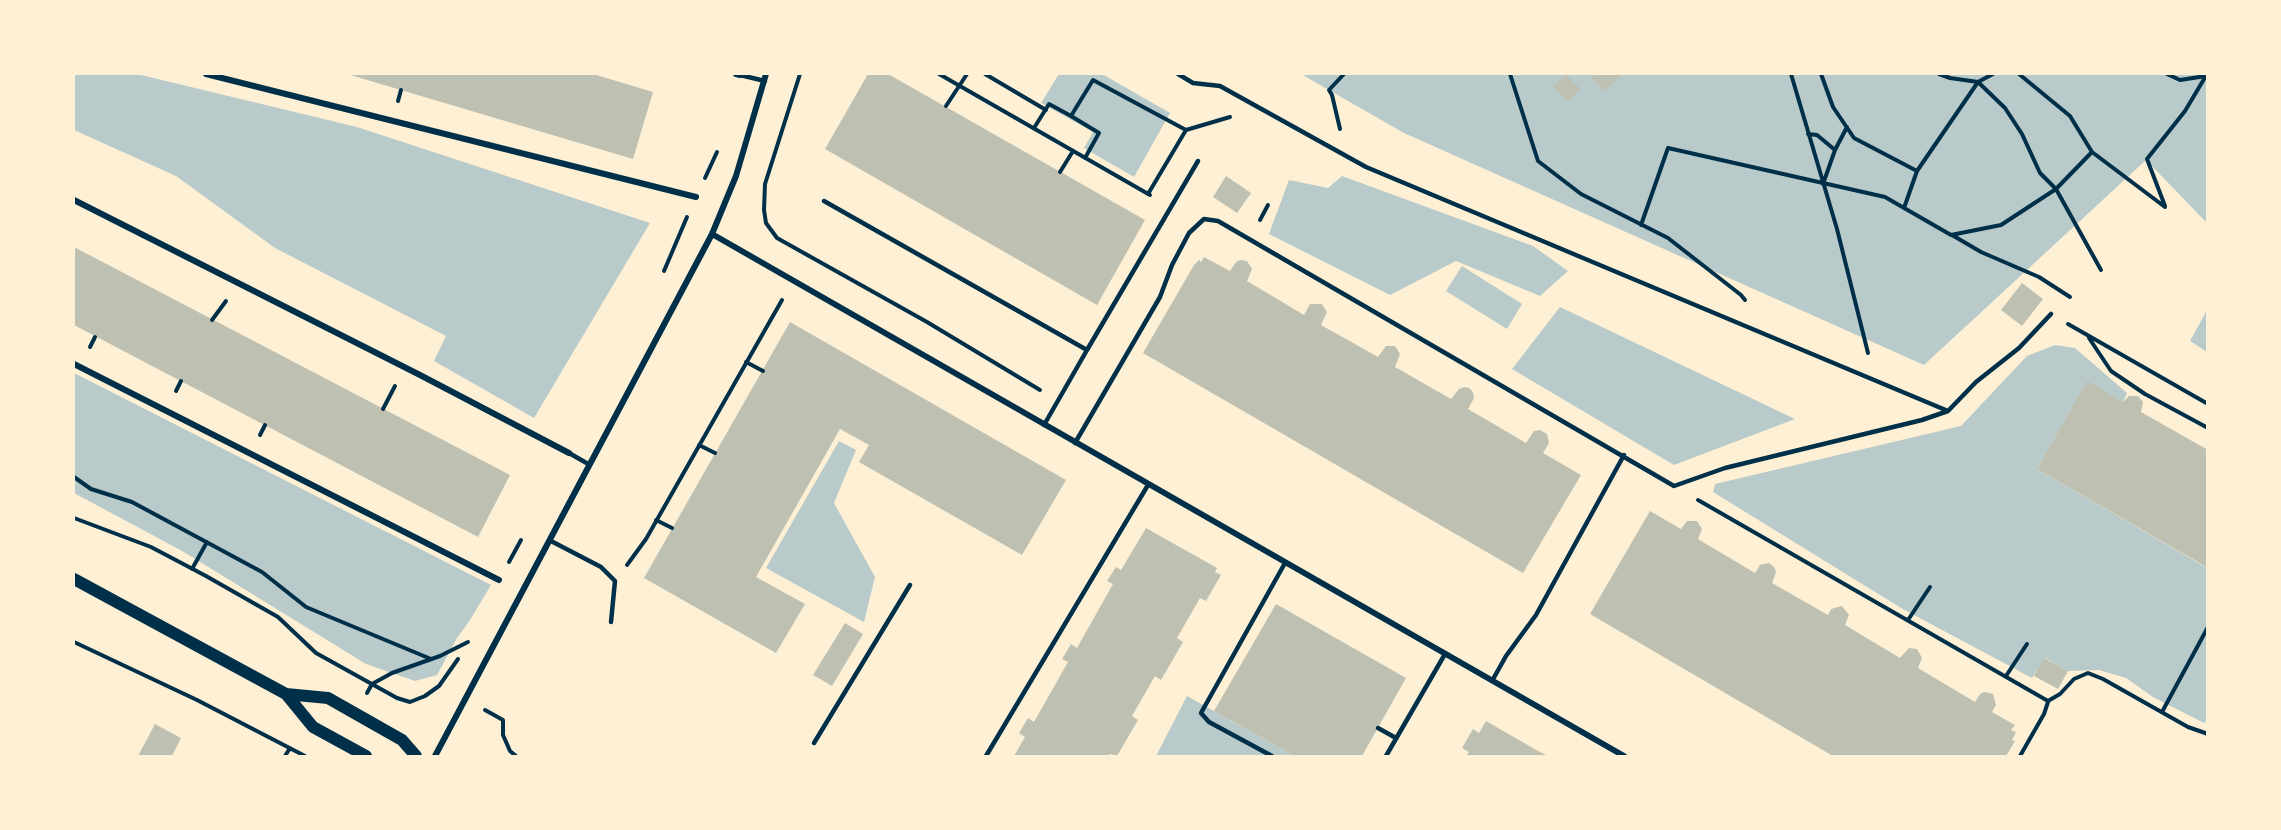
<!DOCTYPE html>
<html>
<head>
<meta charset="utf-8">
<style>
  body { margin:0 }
  #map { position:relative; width:2281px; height:830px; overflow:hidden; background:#fdf0d5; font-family:Cabin,sans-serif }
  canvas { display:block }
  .frame { position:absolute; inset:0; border:75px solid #fdf0d5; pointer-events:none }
</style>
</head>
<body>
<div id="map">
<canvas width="2281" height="830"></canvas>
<div class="frame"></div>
</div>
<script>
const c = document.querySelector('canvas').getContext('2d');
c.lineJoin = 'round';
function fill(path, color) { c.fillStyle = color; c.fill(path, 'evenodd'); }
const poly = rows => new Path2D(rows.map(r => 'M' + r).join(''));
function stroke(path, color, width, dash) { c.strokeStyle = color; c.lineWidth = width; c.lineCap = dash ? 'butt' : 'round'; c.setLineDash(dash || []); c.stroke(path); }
fill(poly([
  [74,74,137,74,357,127,650,223,534,418,434,361,446,336,275,248,176,176,74,130],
  [1059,74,1102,74,1170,113,1134,177,1084,148,1093,132,1041,103],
  [1301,74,2207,74,2207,223,2146,160,1924,365,1404,133],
  [1342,176,1533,246,1568,271,1540,296,1456,261,1390,295,1269,234,1289,180,1328,188],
  [1462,266,1522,304,1507,329,1446,291],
  [1560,307,1795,419,1674,465,1512,369],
  [2207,310,2207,352,2190,341],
  [2055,345,2075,348,2127,393,2123,402,2087,382,2037,469,2207,568,2207,720,2204,723,2153,697,2126,678,2099,670,2068,671,2045,658,2032,678,1901,608,1713,492,1715,484,1961,426,2027,356],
  [74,373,491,585,470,620,457,638,437,675,415,681,366,664,184,552,74,493],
  [839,441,856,450,834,503,875,577,864,622,766,568],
  [1187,696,1205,706,1294,756,1156,756]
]), '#b9caca');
fill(poly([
  [347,74,593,74,653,92,633,159],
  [868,74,888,74,1145,220,1097,305,825,149],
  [1566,74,1580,89,1568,101,1553,87],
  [1595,74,1622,74,1605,91,1591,78],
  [1226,176,1251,193,1237,213,1213,197],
  [74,247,510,475,478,537,74,325],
  [1204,257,1230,271,1236,262,1240,260,1247,261,1252,269,1247,281,1304,315,1310,304,1322,304,1327,312,1321,325,1378,357,1386,346,1395,346,1400,354,1395,367,1451,399,1459,389,1464,387,1469,388,1473,392,1474,398,1468,409,1526,443,1534,431,1540,430,1547,434,1549,443,1543,453,1581,475,1523,573,1143,353,1194,265,1199,260,1201,262],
  [2022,283,2043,299,2022,326,2001,310],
  [790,322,1066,480,1022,555,859,462,869,445,840,429,756,577,805,604,776,653,644,578],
  [2087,381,2123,402,2129,396,2138,396,2143,402,2141,412,2208,450,2208,568,2037,469],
  [1650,511,1681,529,1687,521,1697,521,1702,529,1698,539,1755,573,1760,565,1769,563,1774,567,1776,572,1772,583,1828,615,1831,609,1842,606,1849,615,1845,625,1900,658,1909,648,1917,649,1922,658,1918,668,1975,702,1980,694,1984,692,1993,694,1996,705,1992,712,2015,725,2011,730,2016,732,2012,740,2015,741,2006,756,1833,756,1590,614],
  [1146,528,1217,568,1215,572,1221,575,1206,601,1200,598,1177,638,1183,642,1161,680,1155,676,1132,716,1138,720,1117,756,1110,754,1108,756,1014,756,1025,737,1019,733,1028,718,1034,722,1068,662,1062,659,1071,644,1077,648,1113,584,1107,581,1116,567,1121,570],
  [1276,604,1406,678,1362,756,1294,756,1214,711],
  [845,623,863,634,832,686,813,675],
  [2044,658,2068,671,2058,689,2034,676],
  [1486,721,1538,751,1548,756,1466,756,1469,752,1462,748,1473,729,1479,733],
  [155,724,181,738,172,756,138,756]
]), '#bec0b2');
stroke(poly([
  [800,74,765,184,764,210,766,223,777,238,927,322,1040,390],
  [939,74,1150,195],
  [985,74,1046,110],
  [1510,74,1538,161,1581,194,1668,238,1741,295,1745,300],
  [1791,74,1837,229,1868,353],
  [1821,74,1833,107,1854,138,1917,171],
  [1939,74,1950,78,1978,82,1993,74],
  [2019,74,2070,116,2092,152,2165,207],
  [2167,74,2180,80,2206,76],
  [398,101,401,90],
  [946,106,967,74],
  [1034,128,1049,104,1071,116],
  [1340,129,1332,95,1329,90,1344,74],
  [1186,130,1230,117],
  [1808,134,1817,135,1835,150],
  [1085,158,1099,133,1071,116,1093,80,1186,130,1148,194],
  [1060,172,1073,151],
  [705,178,717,152],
  [1823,184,1835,150,1847,127],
  [2165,206,2147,159,2185,111,2207,74],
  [1904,208,1917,171,1978,82,2005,108,2022,134,2040,173,2056,189,2101,270],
  [1260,220,1268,205],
  [1641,225,1668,148,1885,197,1951,235,2001,225,2056,189,2092,152],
  [1952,235,1981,252,2039,277,2070,297],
  [664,271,687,217],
  [212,320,226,301],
  [2068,324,2208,404],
  [2089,338,2111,371,2145,394,2208,428],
  [90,347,95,337],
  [746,362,763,371],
  [176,391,181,381],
  [383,409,395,386],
  [260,435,265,425],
  [699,445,715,453],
  [74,477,91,489,132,502,262,572,306,607,431,659],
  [1698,500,2048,701,2060,694,2074,679,2088,673,2103,679,2188,727,2208,734],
  [74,518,151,547,206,576,278,617,316,653,397,698,410,702,425,696,439,686,458,659],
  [656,520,672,528],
  [509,562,521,540],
  [627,565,646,539,782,300],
  [192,569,207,542],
  [1908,620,1930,587],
  [74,642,197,700,305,756],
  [2006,676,2027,644],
  [367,693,372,684,392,673,440,656,468,642],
  [485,710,503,720,503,735,510,751,516,756],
  [2162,712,2208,627],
  [285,756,290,748],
  [2020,756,2044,714,2048,702]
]), '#003049', 4);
stroke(poly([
  [1178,74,1193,83,1220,86,1366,167,1948,411],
  [740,75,765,81],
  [824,201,1087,350,1044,425],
  [1087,350,1198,161],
  [1075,443,1160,297,1172,265,1189,233,1204,219,1218,221,1674,486,1725,468,1922,420,1948,411,1976,382,2019,348,2051,314],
  [569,453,590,465],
  [551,541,601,567,615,581,611,622],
  [1492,681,1506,656,1536,615,1624,455],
  [1378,728,1396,738],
  [814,743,910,585],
  [986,756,1148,485],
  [1272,756,1209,722,1201,713,1285,563],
  [1386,756,1445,654]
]), '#003049', 4.5);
stroke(poly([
  [206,74,696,197],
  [736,74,740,75],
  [74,200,420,375,569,453],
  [712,234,1624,756],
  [74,364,499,580],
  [435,756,712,234,736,176,766,74]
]), '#003049', 6);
stroke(poly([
  [74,579,286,694,328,698,402,740,416,756],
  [286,694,313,727,366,756]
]), '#003049', 12);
</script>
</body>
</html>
